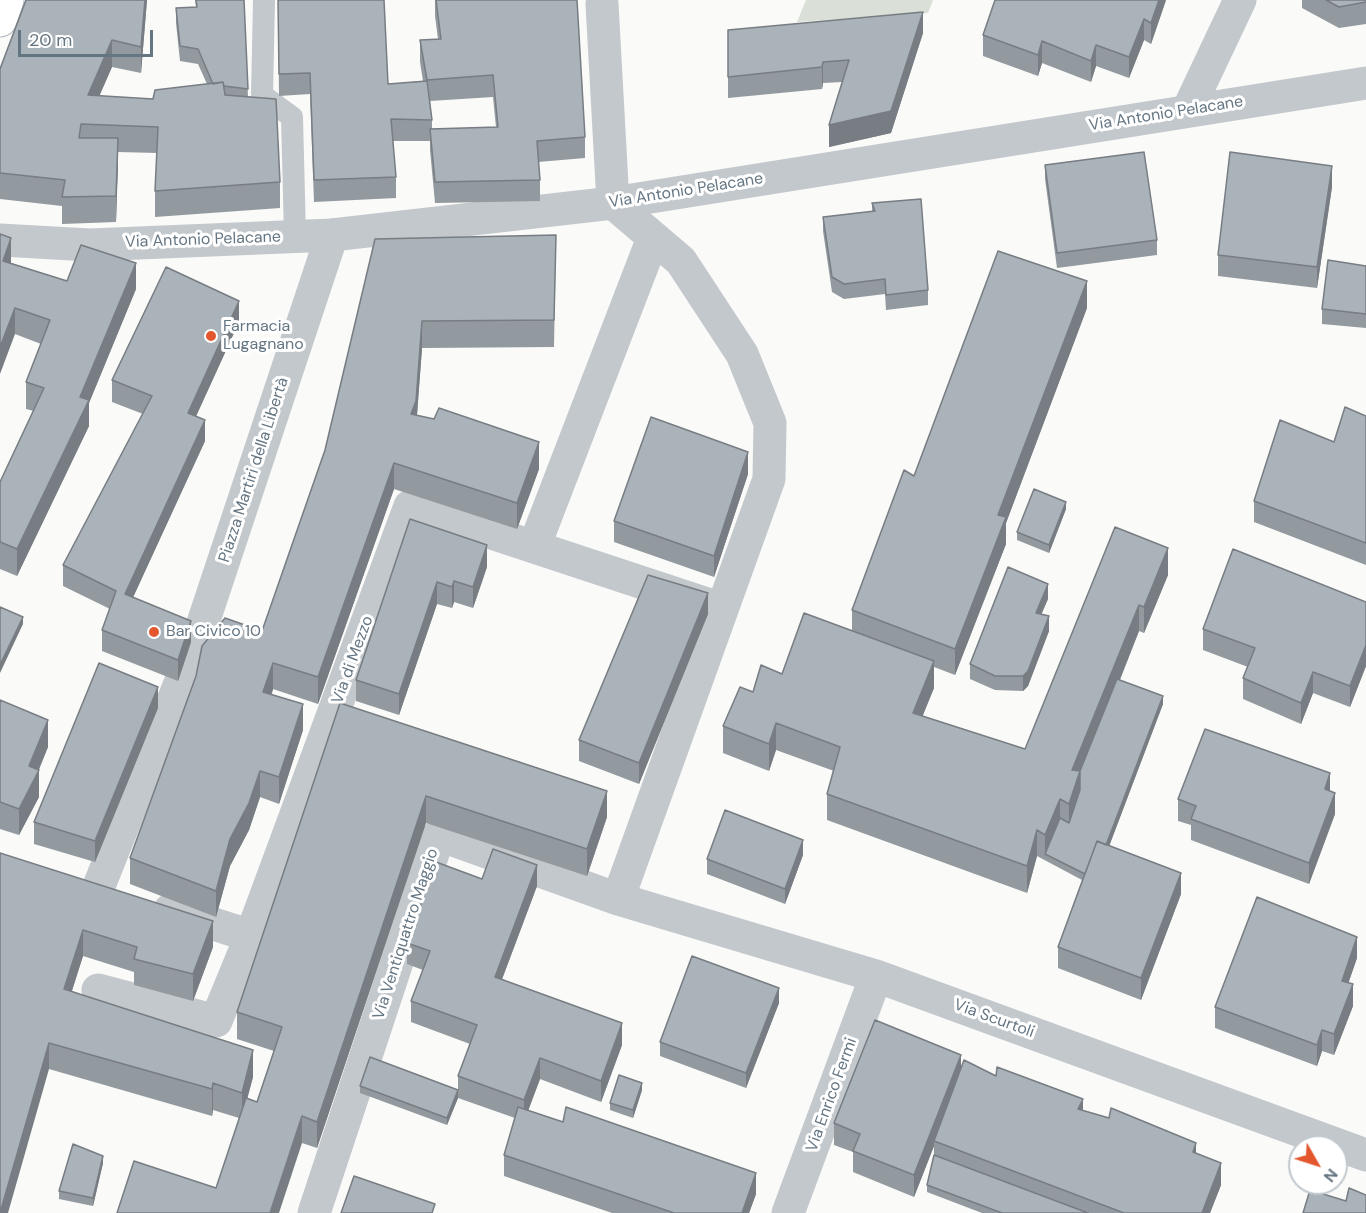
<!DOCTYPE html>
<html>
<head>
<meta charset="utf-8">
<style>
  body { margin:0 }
  #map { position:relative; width:1366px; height:1213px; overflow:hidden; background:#fafaf8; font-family:"DM Sans",sans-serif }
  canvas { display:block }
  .north { position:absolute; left:1288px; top:1135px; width:60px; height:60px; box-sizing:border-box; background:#fff; border:2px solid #c1c8cd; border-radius:50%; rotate:129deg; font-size:16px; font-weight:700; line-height:24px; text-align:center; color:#657683 }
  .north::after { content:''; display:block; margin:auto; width:21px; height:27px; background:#e4572e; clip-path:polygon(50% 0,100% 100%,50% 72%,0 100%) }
  .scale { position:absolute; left:18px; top:30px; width:135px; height:27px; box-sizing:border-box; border:3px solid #657683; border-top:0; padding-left:8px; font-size:18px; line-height:21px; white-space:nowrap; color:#657683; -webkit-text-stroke:4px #fff; paint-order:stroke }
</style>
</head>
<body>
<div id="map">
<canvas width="1366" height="1213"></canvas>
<div class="north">N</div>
<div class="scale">20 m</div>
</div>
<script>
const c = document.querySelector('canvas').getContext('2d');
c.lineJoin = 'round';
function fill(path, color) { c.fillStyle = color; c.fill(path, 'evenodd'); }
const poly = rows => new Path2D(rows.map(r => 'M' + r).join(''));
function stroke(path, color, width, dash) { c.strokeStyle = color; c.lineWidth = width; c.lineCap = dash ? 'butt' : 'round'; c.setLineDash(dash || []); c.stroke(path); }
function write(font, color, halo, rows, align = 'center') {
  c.font = font + ' "DM Sans",sans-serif'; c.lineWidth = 6; c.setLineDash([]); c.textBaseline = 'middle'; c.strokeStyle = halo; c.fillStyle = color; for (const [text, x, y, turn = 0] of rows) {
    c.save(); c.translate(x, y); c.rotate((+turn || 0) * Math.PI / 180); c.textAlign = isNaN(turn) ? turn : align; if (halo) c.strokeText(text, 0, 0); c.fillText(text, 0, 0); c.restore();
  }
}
fill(poly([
  [806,0,933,0,928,13,797,22]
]), '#dadfd7');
const secondary = poly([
  [0,20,7,0]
]);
stroke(secondary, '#b3babf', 35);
stroke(poly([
  [264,0,262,95,292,117,295,236]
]), '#c3c8cc', 22);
stroke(poly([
  [602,4,613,203,681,261,742,354,770,423,769,479,618,899],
  [1188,110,1240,0],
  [534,547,653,238],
  [99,886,198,638,332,235],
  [170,910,251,936],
  [98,990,216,1021,251,936,410,506,722,609],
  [314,1213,439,835,618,899,876,976,1366,1155],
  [788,1213,876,976]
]), '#c3c8cc', 33);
stroke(poly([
  [0,240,90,245,332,235,613,203,1366,83]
]), '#c3c8cc', 33);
stroke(secondary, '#fff', 33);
fill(poly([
  [26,0,147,0,141,73,112,67,99,96,153,99,207,84,198,64,180,61,176,23,176,8,196,7,195,0,244,0,248,97,280,182,280,208,155,217,155,191,157,153,118,152,116,222,62,224,62,206,0,199,0,69],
  [278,0,388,84,423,81,420,62,420,40,438,39,435,16,435,0,577,0,585,137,585,158,538,162,540,180,540,201,435,203,430,150,430,141,393,141,396,177,396,198,314,202,310,94,279,96],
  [493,97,496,127,432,129,432,120,430,101],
  [995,0,1166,0,1151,44,1144,40,1129,78,1096,66,1091,82,1042,63,1038,76,983,56,983,35],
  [1302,0,1366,0,1366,24,1339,28,1302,8],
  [728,30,923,33,891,133,829,147,843,82,823,83,822,89,728,98],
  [1045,165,1157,240,1157,255,1057,268,1045,179],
  [1332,187,1317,288,1218,276,1218,255],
  [872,203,928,290,928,305,886,310,885,294,844,299,832,292,823,231,823,217,872,211],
  [556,235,554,347,422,348,417,415,539,469,517,529,394,489,318,704,273,689,272,694,303,730,279,804,260,797,249,830,230,866,216,917,130,884,130,858,262,631,325,450,375,239],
  [11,263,67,281,136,289,89,403,89,426,17,576,0,569,0,482,34,411,26,409,26,382,41,344,15,334],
  [1366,266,1366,328,1322,324,1322,309],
  [1087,308,1006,523,1006,544,955,675,934,667,934,688,922,716,1025,749,1115,527,1168,575,1144,633,1139,631,1120,680,1163,704,1109,846,1181,894,1141,1000,1058,968,1058,947,1082,880,1037,856,1027,893,827,820,827,794,834,771,776,750,769,771,723,753,723,726,753,692,852,630,852,610,914,476],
  [239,322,196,416,205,441,133,597,191,642,178,681,102,651,102,630,110,609,63,586,63,565,143,414,112,402,112,380],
  [1366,416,1366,565,1254,522,1254,501,1334,442],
  [748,474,714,577,614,542,614,521],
  [1066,509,1049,553,1017,540,1017,532],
  [410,519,487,567,473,608,454,602,452,608,437,604,399,715,356,701,356,680],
  [1048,599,1041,614,1049,631,1028,686,1023,691,995,690,970,679,970,664],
  [1366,602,1366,666,1350,707,1313,693,1301,724,1243,699,1243,678,1248,667,1203,650,1203,629],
  [708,614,639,784,579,761,579,740],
  [0,700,48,747,38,770,39,797,19,835,0,829],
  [340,703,607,817,587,876,426,823,317,1148,302,1143,216,1188,239,1118,213,1110,212,1116,49,1069,0,853,213,947,193,1001,134,985,134,972,83,956,72,991,253,1077,247,1098,257,1102,274,1051,237,1039,237,1012],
  [158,708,95,862,34,844,34,822],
  [1330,791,1335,814,1309,884,1191,840,1191,825,1178,821,1178,799],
  [803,855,785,904,707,874,707,859],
  [482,879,537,886,502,979,622,1045,601,1102,540,1079,528,1110,756,1194,749,1213,612,1213,504,1176,504,1155,515,1118,458,1098,447,1125,360,1093,360,1086,458,1090,458,1076,470,1044,411,1022,411,1001,423,970,407,964,407,943],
  [1357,958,1348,983,1353,1006,1334,1055,1322,1051,1317,1066,1215,1028,1215,1007],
  [779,1003,746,1088,660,1056,660,1042],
  [961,1067,996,1076,1083,1111,1196,1153,1221,1185,1210,1213,982,1213,927,1192,927,1185,934,1155,934,1146,914,1197,853,1172,853,1152,834,1145,834,1123],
  [642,1090,633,1118,610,1110,610,1103],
  [103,1163,93,1206,59,1199,59,1191]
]), '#929a9f');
fill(poly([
  [145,0,147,0,141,73,141,47],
  [1159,0,1166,0,1151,44,1151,23],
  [923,12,923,33,891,133,829,147,829,125],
  [1144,19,1144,40,1129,78,1129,57],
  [112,40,112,67,88,122,88,95],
  [1042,41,1042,63,1038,76,1038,55],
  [1096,45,1096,66,1091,82,1091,61],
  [823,62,823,83,822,89,822,67],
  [118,138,118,165,116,222,116,196],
  [1332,166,1332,187,1317,288,1317,267],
  [11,238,11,264,3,261],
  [136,263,136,289,89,403,89,426,17,576,17,549],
  [1087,281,1087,308,1006,523,1006,544,955,675,955,649,998,515],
  [239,301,239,322,188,434,188,413],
  [15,308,15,334,0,374,0,347],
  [422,321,422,348,416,428,411,414],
  [205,420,205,441,125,615,125,594],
  [539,442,539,469,517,529,517,503],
  [748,452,748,474,714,577,714,556],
  [394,463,394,489,318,704,318,677],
  [1066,502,1066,509,1049,553,1049,545],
  [487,545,487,567,473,608,473,587],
  [1168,548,1168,575,1144,633,1144,607],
  [454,581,454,602,452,608,452,587],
  [437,582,437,604,399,715,399,694],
  [1048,584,1048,599,1036,627,1036,613],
  [708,593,708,614,639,784,639,763],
  [1139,605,1139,631,1080,779,1080,797,1069,831,1069,804,1072,770],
  [1049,616,1049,631,1028,686,1023,691,1023,676],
  [23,617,23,624,0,673,0,665],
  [191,621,191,642,178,681,178,660],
  [1366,645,1366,666,1350,707,1350,686],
  [934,661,934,688,913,740,913,713],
  [273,663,273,689,263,718,263,692],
  [1313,672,1313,693,1301,724,1301,703],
  [158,687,158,708,95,862,95,841],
  [1163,696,1163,704,1102,865,1102,857],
  [303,704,303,730,279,804,279,777],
  [48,720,48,747,36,777,39,770,39,797,19,835,19,809,29,766],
  [776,723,776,750,769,771,769,744],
  [260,771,260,797,249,830,230,866,216,917,216,891,230,839],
  [1330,773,1330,794,1325,789],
  [607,791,607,817,587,876,587,849],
  [1335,793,1335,814,1309,884,1309,863],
  [426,796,426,823,317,1148,317,1122],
  [1060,799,1060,825,1045,854,1045,861,1045,835],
  [1037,830,1037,856,1027,893,1027,866],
  [803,840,803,855,785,904,785,889],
  [537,865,537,886,495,998,495,977],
  [1181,873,1181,894,1141,1000,1141,978],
  [213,921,213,947,193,1001,193,974],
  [83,930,83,956,64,1015,64,989],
  [1357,937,1357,958,1342,1002,1342,981],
  [1353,984,1353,1006,1334,1055,1334,1034],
  [779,988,779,1003,746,1088,746,1073],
  [622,1023,622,1045,601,1102,601,1081],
  [1322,1030,1322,1051,1317,1066,1317,1045],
  [49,1043,49,1069,8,1213,0,1213],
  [253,1050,253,1077,242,1119,242,1093],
  [961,1055,961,1076,934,1141,934,1146,914,1197,914,1175],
  [540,1058,540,1079,524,1122,524,1100],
  [213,1083,213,1110,212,1116,212,1089],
  [642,1083,642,1090,633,1118,633,1110],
  [458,1090,458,1098,447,1125,447,1118],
  [1083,1099,1083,1121,1078,1109],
  [302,1116,302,1143,279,1213,270,1213],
  [1196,1143,1196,1164,1193,1152],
  [103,1156,103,1163,93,1206,93,1198],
  [1221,1163,1221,1185,1210,1213,1202,1213],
  [756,1173,756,1194,749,1213,742,1213]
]), '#777d82');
const building = poly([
  [26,0,145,0,141,47,112,40,88,95,153,99,155,90,223,82,225,95,276,99,280,182,155,191,158,127,81,124,79,138,118,138,116,196,62,197,65,180,0,173,0,69,26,0],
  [196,0,244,0,248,89,224,86,223,82,213,84,198,49,180,46,176,8,197,7,196,0],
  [278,0,384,0,388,84,427,81,432,120,391,119,396,177,314,180,310,73,279,74,278,0],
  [436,0,577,0,585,137,537,141,540,180,435,182,430,129,498,127,493,75,427,80,420,40,441,39,436,0],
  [995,0,1159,0,1151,23,1144,19,1129,57,1096,45,1091,61,1042,41,1038,55,983,35,995,0],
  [1326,0,1366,0,1366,2,1339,7,1326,0],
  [923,12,891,111,829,125,849,60,823,62,822,67,728,77,728,30,923,12],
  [1144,152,1157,240,1057,253,1045,165,1144,152],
  [1230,152,1332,166,1317,267,1218,255,1230,152],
  [921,199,928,290,886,295,885,279,844,284,832,277,823,217,875,211,872,203,921,199],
  [0,234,11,238,3,261,67,281,81,245,136,263,80,397,89,400,17,549,0,542,0,482,44,388,26,382,50,320,15,308,0,347,0,234],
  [556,235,554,320,422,321,416,401,411,414,434,419,439,408,539,442,517,503,394,463,318,677,273,663,263,692,303,704,279,777,260,771,249,803,230,839,216,891,130,858,196,676,202,646,225,618,262,631,325,450,375,239,556,235],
  [998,251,1087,281,998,515,1006,517,955,649,852,610,904,470,914,476,998,251],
  [1328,260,1366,266,1366,314,1322,309,1328,260],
  [166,267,239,301,188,413,205,420,125,594,191,621,178,660,102,630,116,591,63,565,152,396,112,380,166,267],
  [1345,407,1366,416,1366,543,1254,501,1280,420,1334,442,1345,407],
  [651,417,748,452,714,556,614,521,651,417],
  [1034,489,1066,502,1049,545,1017,532,1034,489],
  [410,519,487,545,473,587,454,581,452,587,437,582,399,694,356,680,410,519],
  [1115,527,1168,548,1144,607,1139,605,1072,770,1080,771,1069,804,1060,799,1045,835,1037,830,1027,866,827,794,840,747,776,723,769,744,723,726,740,687,753,692,761,665,782,674,804,613,934,661,913,713,1025,749,1115,527],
  [1233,549,1366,602,1366,645,1350,686,1313,672,1301,703,1243,678,1255,648,1203,629,1233,549],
  [1008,567,1048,584,1036,613,1049,616,1028,671,1023,676,995,676,970,664,1008,567],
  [648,575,708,593,639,763,579,740,648,575],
  [0,607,23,617,0,665,0,607],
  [99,663,158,687,95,841,34,822,99,663],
  [1117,679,1163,696,1106,845,1097,841,1085,874,1045,854,1060,818,1069,823,1080,790,1080,771,1117,679],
  [0,700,48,720,29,766,39,770,19,809,0,802,0,700],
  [340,703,607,791,587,849,426,796,317,1122,302,1116,270,1213,117,1213,134,1161,216,1188,246,1098,257,1102,282,1027,237,1012,340,703],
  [1205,729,1330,773,1325,789,1335,793,1309,863,1191,819,1196,806,1178,799,1205,729],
  [725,810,803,840,785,889,707,859,725,810],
  [1097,841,1181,873,1141,978,1058,947,1097,841],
  [493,849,537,865,495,977,622,1023,601,1081,540,1058,524,1100,458,1076,477,1025,411,1001,430,951,407,943,436,862,482,879,493,849],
  [0,853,213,921,193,974,134,959,137,947,83,930,64,989,253,1050,242,1093,213,1083,212,1089,49,1043,0,1213,0,853],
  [1257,897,1357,937,1342,981,1353,984,1334,1034,1322,1030,1317,1045,1215,1007,1257,897],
  [692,956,779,988,746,1073,660,1042,692,956],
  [875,1020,961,1055,914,1175,853,1151,860,1134,834,1123,875,1020],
  [370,1057,458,1090,447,1118,360,1086,370,1057],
  [964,1060,996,1076,997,1067,1083,1099,1078,1109,1109,1118,1111,1108,1196,1143,1193,1152,1221,1163,1202,1213,1124,1213,934,1141,964,1060],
  [619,1075,642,1083,633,1110,610,1103,619,1075],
  [518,1107,563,1122,566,1107,756,1173,742,1213,674,1213,504,1155,518,1107],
  [73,1144,103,1156,93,1198,59,1191,73,1144],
  [934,1155,1088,1213,1002,1213,927,1185,934,1155],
  [354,1176,435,1204,432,1213,341,1213,354,1176],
  [1349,1188,1366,1195,1366,1213,1303,1213,1310,1190,1346,1201,1349,1188]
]);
fill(building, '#aab3b9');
stroke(building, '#777d82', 1.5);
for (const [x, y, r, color] of [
  [211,336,6,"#e4572e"],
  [154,632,6,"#e4572e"]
]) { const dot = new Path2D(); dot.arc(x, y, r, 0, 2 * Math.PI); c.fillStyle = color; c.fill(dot); stroke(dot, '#fff', 2); }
write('16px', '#657683', '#fff', [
  ["Via Antonio Pelacane",1166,114,-9],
  ["Via Antonio Pelacane",686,191,-9],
  ["Via Antonio Pelacane",203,240,-2],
  ["Piazza Martiri della Libertà",254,470,-72],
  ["Via di Mezzo",353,660,-70],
  ["Via Ventiquattro Maggio",406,934,-72],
  ["Via Scurtoli",994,1019,20],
  ["Via Enrico Fermi",832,1095,-70]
]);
write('16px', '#657683', '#fff', [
  ["Farmacia",223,327],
  ["Lugagnano",223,345],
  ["Bar Civico 10",166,632]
], 'left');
</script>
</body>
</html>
